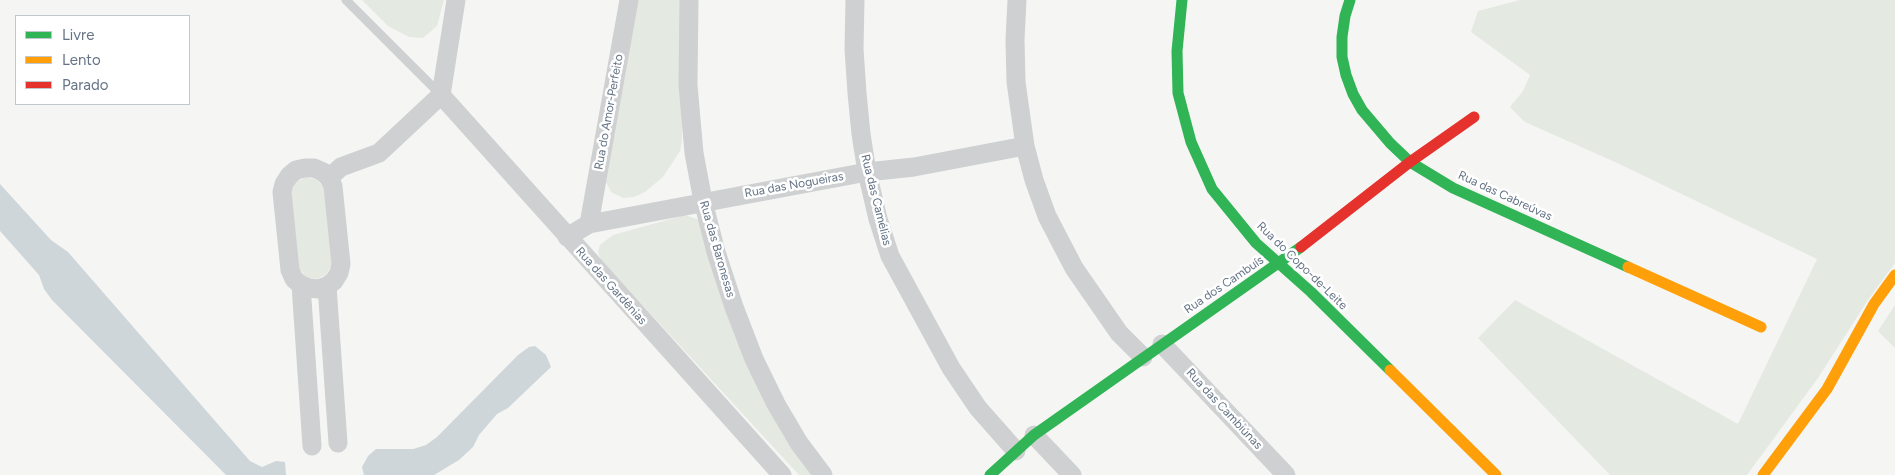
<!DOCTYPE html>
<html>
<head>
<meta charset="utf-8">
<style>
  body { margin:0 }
  #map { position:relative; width:1895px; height:475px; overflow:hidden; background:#f5f6f4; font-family:Figtree,sans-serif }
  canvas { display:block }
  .legend { position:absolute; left:15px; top:15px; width:175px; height:90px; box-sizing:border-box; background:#fff; border:1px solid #c1c7ce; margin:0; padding:6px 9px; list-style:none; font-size:15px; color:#647385 }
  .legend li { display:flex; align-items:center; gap:10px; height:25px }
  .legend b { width:25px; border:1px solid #c1c7ce }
</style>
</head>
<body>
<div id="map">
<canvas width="1895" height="475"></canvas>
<ul class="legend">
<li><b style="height:6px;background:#30b455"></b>Livre</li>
<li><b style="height:6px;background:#ff9f0a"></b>Lento</li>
<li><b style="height:6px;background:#e5322d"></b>Parado</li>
</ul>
</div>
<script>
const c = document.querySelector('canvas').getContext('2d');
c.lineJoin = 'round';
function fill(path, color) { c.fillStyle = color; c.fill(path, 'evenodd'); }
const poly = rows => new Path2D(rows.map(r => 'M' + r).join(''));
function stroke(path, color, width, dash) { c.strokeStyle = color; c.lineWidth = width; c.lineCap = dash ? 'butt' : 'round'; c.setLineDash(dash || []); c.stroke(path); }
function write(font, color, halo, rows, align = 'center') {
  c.font = font + ' Figtree,sans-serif'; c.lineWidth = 5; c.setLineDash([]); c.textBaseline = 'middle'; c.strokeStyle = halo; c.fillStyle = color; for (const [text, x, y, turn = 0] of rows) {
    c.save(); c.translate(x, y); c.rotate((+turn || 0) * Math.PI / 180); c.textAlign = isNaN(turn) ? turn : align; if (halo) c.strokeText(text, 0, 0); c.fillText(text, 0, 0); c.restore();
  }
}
fill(poly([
  [362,0,444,0,437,26,423,38,409,37,388,26],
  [638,0,681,0,682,140,680,151,663,177,645,192,634,197,623,198,611,192,606,182],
  [1520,0,1895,0,1895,263,1868,300,1818,378,1747,475,1610,475,1478,338,1515,300,1738,424,1817,259,1615,162,1525,122,1510,107,1523,91,1530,75,1471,32,1478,11],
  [306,177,317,180,325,189,332,264,327,274,317,279,306,277,299,268,291,193,296,182],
  [685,215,700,220,713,268,735,336,768,407,811,475,799,475,601,260,598,252,600,245,613,235],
  [1895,305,1895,348,1878,331]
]), '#e4e9e2');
fill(poly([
  [0,184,51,240,68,252,250,461,262,467,276,461,285,462,286,475,226,475,52,300,44,289,39,275,0,231],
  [535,346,546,355,551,367,508,408,497,414,479,435,473,447,459,460,434,475,364,475,362,467,368,456,376,449,413,449,426,445,437,437,518,355,529,347]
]), '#cfd6da');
stroke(poly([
  [346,0,441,95]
]), '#cfd0d1', 9);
stroke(poly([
  [689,0,688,85,694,153,703,201,716,252,734,307,754,359,776,404,799,443,823,475],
  [855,0,854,49,857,93,861,134,867,172,878,219,890,256,951,368,978,408,1016,451],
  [1017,0,1015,40,1016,82,1025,146,1034,180,1047,216,1074,268,1119,333,1143,357],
  [441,95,782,475],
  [441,95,456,0],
  [305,168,314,168,323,172,329,178,333,186,341,264,339,273,334,281,327,286,318,289,309,288,301,285,294,279,290,270,282,192,284,184,289,176,296,170,305,168],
  [329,178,341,167,379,153,441,95],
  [589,224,629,0],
  [567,237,589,224,867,172,914,167,1025,146],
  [301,285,312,446],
  [327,286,338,443],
  [1162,344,1286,475],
  [1034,435,1072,475]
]), '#cfd0d1', 19);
stroke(poly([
  [1182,0,1177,51,1178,93,1191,142,1212,189,1256,243,1311,292,1390,370],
  [1350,0,1345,16,1342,37,1342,57,1346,75,1353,94,1362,110,1390,143,1410,162,1453,188,1628,267],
  [990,475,1034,435,1301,247]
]), '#30b455', 11);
stroke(poly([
  [1628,267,1761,327],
  [1390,370,1496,475],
  [1763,475,1827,389,1874,304,1895,275]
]), '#ff9f0a', 11);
stroke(poly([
  [1301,247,1410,162,1474,117]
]), '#e5322d', 11);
write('12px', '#647385', '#fff', [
  ["Rua do Amor-Perfeito",609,112,-80],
  ["Rua das Nogueiras",794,185,-10],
  ["Rua das Cabreúvas",1505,196,25],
  ["Rua das Camélias",876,200,76],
  ["Rua das Baronesas",717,249,74],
  ["Rua do Copo-de-Leite",1302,266,44],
  ["Rua dos Cambuís",1224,285,-34],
  ["Rua das Gardênias",611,286,48],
  ["Rua das Cambiúnas",1224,409,47]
]);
</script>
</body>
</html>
